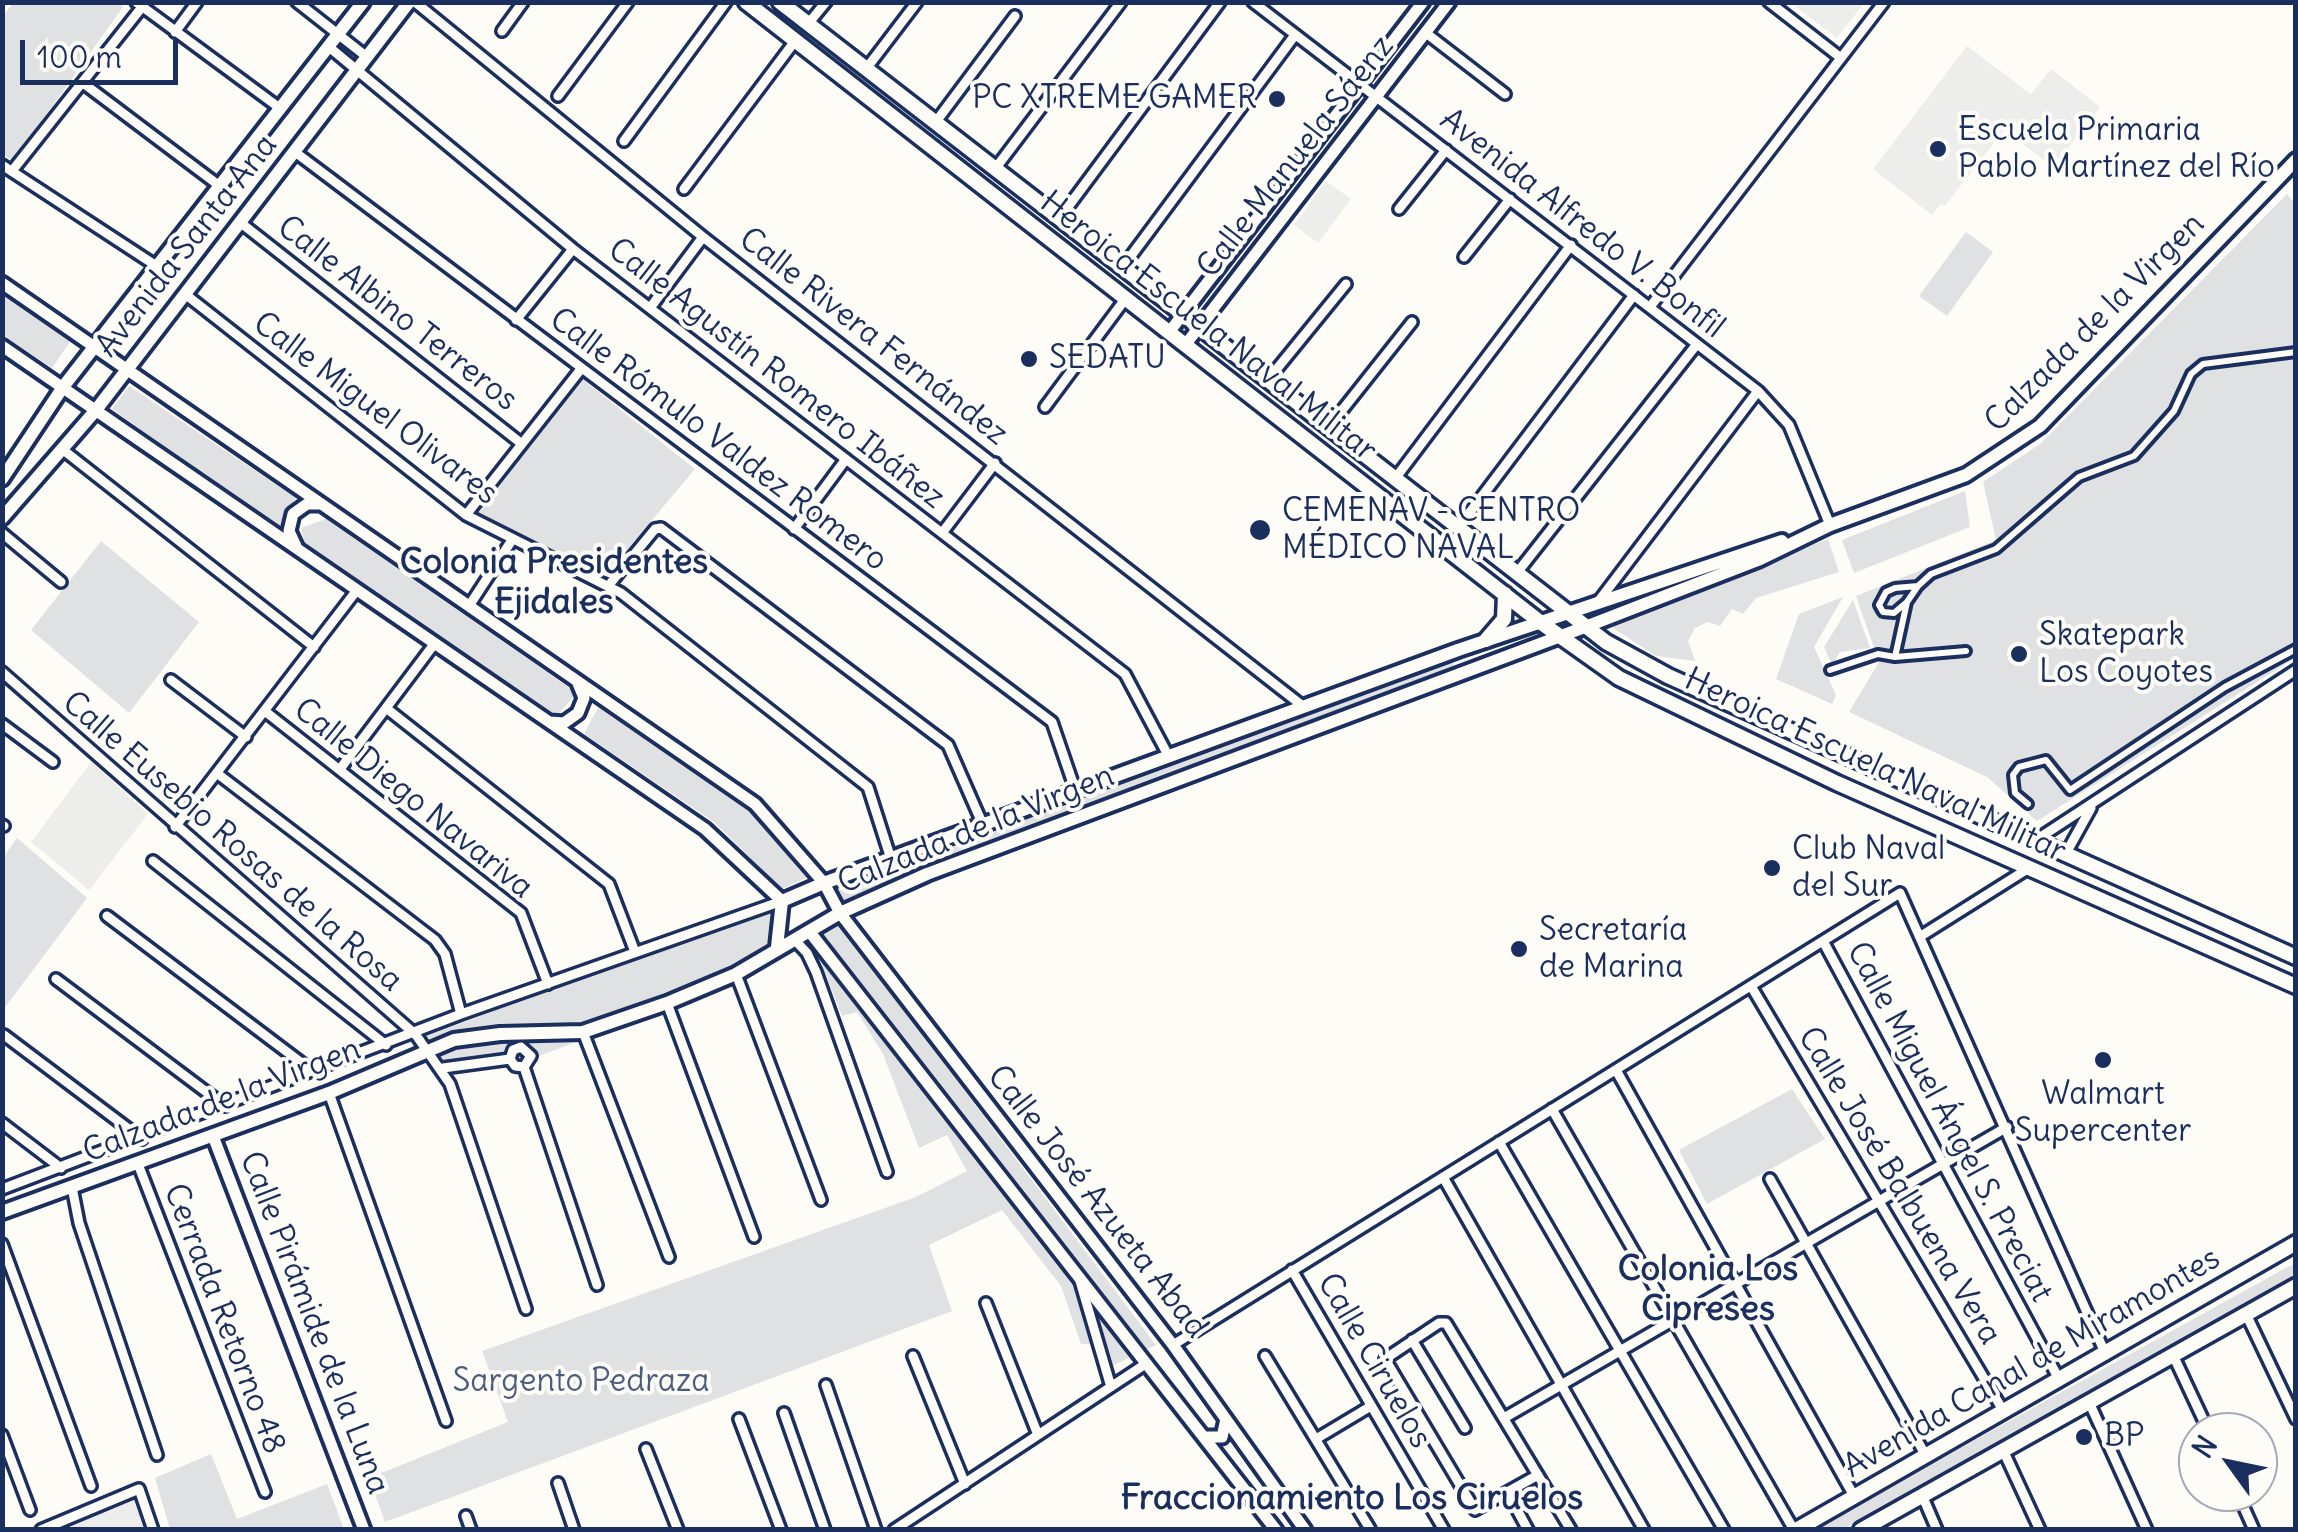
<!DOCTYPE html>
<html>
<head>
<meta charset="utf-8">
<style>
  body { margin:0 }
  #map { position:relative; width:2298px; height:1532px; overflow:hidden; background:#fdfcf7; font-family:Delius,sans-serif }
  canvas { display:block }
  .frame { position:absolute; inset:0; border:5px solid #1b2f5e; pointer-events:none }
  .north { position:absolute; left:2178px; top:1412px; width:100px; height:100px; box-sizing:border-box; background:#fdfcf7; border:2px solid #a3aaba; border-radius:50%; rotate:303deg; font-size:28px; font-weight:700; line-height:40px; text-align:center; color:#1b2f5e }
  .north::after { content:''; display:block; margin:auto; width:35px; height:45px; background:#1b2f5e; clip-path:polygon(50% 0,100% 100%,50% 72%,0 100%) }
  .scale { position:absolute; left:20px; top:40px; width:158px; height:45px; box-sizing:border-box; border:5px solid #1b2f5e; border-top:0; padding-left:12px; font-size:30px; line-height:35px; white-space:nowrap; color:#1b2f5e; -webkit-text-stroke:8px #fdfcf7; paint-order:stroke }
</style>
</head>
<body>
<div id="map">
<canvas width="2298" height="1532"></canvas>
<div class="frame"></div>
<div class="north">N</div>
<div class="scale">100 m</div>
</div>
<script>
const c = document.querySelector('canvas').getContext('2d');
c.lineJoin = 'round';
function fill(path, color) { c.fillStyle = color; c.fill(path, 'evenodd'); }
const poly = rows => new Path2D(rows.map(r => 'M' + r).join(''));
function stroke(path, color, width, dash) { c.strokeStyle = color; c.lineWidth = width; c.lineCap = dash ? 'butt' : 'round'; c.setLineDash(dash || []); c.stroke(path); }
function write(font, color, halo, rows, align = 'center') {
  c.font = font + ' Delius,sans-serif'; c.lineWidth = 8; c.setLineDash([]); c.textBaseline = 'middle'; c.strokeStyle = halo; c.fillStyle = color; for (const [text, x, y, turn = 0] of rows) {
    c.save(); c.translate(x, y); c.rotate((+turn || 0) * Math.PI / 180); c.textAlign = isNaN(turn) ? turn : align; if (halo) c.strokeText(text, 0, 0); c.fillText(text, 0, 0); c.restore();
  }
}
fill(poly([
  [1791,3,1864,3,1837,38],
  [1967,46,2031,94,2051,69,2100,107,2053,167,2004,130,1945,206,1941,204,1932,215,1873,169],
  [1326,181,1351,199,1318,243,1294,225],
  [91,762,148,814,89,890,31,842],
  [133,1497,145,1529,52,1530]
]), '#edeeec');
fill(poly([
  [117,2,123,7,13,161,3,154,3,16,13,3],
  [2287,194,2296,205,2295,658,2037,821,1987,777,1849,712,1879,662,1856,596,1996,540,1983,482,2040,444],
  [1966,232,1993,252,1947,316,1919,296],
  [3,295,70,342,52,368,3,335],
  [582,379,695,469,604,577,478,514],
  [129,386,296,498,279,527,112,409],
  [1965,491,1970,527,1854,573,1842,540],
  [326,519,577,693,557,716,305,544,301,528],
  [1828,539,1839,572,1756,598,1743,614,1732,609,1720,626,1708,622,1695,628,1688,641,1695,661,1656,656,1607,624],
  [101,541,199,622,129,713,31,630],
  [1843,597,1814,647,1836,695,1832,704,1776,679,1799,614],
  [1853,600,1870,648,1840,652,1832,665,1824,647],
  [1452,659,1454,667,921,868,843,904,833,887],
  [599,706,750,810,806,878,782,889,714,822,584,734],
  [17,838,87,898,3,1010,3,858],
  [773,908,771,942,727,970,581,1025,469,1030,424,1046,421,1038],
  [838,923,1156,1345,1099,1372,1090,1344,1081,1344,1061,1286,1002,1210,929,1245,952,1311,385,1522,369,1478,508,1422,482,1351,916,1197,967,1171,947,1135,919,1148,883,1054,857,1012,842,1016,817,951,805,942],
  [574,1038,576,1042,523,1062,496,1055,466,1063,438,1060,434,1053,487,1041],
  [1792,1089,1825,1139,1707,1204,1679,1150],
  [2293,1264,2295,1276,1844,1529,1814,1529],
  [211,1454,237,1519,327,1484,344,1529,170,1529,155,1478]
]), '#e0e1e3');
const pedestrian = poly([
  [1918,586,1931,574,1996,549,2079,477,2134,456,2174,411,2191,374,2203,364,2296,352],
  [1895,657,1966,651],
  [1830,670,1878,654,1895,657,1907,602,1918,586,1895,588,1886,592,1879,605,1883,612,1894,613,1907,602],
  [2028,804,2015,793,2013,775,2019,767,2046,760,2070,790,2225,687,2296,649]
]);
const minor = poly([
  [136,2,281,109],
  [297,2,367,57],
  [415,2,703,237,1304,707],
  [1253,2,1758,391,1789,425,1830,525],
  [1769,2,1841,58],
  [808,24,826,2],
  [502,31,523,2],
  [175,32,197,2],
  [1426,33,1505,94],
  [329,47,573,249,1125,674,1169,757],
  [866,69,917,2],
  [83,83,221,187],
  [558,96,628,2],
  [935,123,1015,16],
  [624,141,726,2],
  [295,152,1052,722,1076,792],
  [2,165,158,267],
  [995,169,1121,2],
  [12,171,142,7],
  [684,189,795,41],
  [1399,209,1446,150],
  [1059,219,1220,2],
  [241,223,522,444],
  [1464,257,1510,199],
  [1122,268,1295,35],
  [185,294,466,515,621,593,868,787,891,859],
  [1650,307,1884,2],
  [650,308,703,237],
  [516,320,573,249],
  [1267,381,1346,284],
  [1045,407,1126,298],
  [1328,428,1412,322],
  [62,449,314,647],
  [1394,480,1571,245],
  [466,515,581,369],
  [1458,528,1634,295],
  [794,529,846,459],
  [2,533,61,582],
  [942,533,995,463],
  [1516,574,1697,344],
  [609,585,655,529,661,528,948,745,983,825],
  [1598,602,1758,391],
  [469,606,512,540],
  [2,672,416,1035,450,1084,526,1309],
  [171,680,246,737],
  [386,708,609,884,635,952],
  [266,712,521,913,548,984],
  [2,724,53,762],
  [340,769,435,643],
  [218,774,435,940,445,954,461,1014],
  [2,825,4,826],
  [175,827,357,590],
  [2036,840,2296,670],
  [2065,855,2091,808],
  [153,861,386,1045],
  [107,916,311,1070],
  [1921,936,2029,868],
  [794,939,807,953,816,972,887,1172],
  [1823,941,2060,1381],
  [736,974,821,1200],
  [56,979,225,1106],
  [1751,986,2004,1412],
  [667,1003,754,1237],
  [583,1032,669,1257],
  [4,1035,142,1139],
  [524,1067,597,1285],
  [443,1068,510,1059,513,1050,521,1047,531,1056,524,1067,515,1066,510,1059],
  [1616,1070,1854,1496],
  [329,1093,446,1421],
  [1552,1109,1794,1530],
  [2,1123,61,1168],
  [1499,1142,1724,1530],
  [138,1164,265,1492],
  [1443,1177,1644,1530],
  [1770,1179,1926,1456],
  [72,1187,79,1223,157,1455],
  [2,1189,461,1014,782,901],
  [2,1244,91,1486],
  [1292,1270,1444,1530],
  [1080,1281,1111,1387],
  [986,1303,1038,1435],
  [2246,1314,2296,1419],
  [1412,1340,1465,1428],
  [1173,1345,1900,893,2106,1355],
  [2173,1355,2209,1432],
  [913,1356,965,1484],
  [1265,1356,1370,1529],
  [826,1385,876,1530],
  [2089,1402,2147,1530],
  [784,1413,825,1530],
  [1504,1418,2007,1127],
  [739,1419,781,1530],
  [2,1435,30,1510],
  [1316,1439,1371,1406],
  [646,1449,678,1530],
  [2003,1450,2040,1530],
  [1538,1475,1475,1510,1385,1359,1439,1323,1446,1323,1571,1530],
  [558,1483,574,1530],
  [2237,1492,2254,1530],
  [1508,1493,1528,1530],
  [1922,1495,1937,1530],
  [466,1516,471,1530],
  [41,1530,139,1489,153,1530],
  [894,1530,1147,1363]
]);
const tertiary = poly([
  [2,283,755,804,824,883,840,913,1173,1345,1305,1530],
  [1170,331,1423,2],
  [1186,344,1449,2],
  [2,346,705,829,782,901],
  [296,546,289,531,293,514,307,504,321,504],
  [550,722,564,723,578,713,584,698,577,681],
  [809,931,1276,1530],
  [213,1136,364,1530],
  [1204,1437,1222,1437,1226,1419]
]);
const secondary = poly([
  [2,479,63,387,363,2],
  [2,518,96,410,409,2],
  [777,947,782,901,824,883,1458,650,1782,541],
  [2,1212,329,1093,454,1040,500,1034,583,1032,667,1003,736,974,840,913,927,874,1585,627,1758,560,1830,525,1966,475,2040,426,2296,160]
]);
const primary = poly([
  [746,2,1540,622,1619,678,1837,783,2296,986],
  [780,2,1606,642,1668,676,2296,957],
  [1486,640,1504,619,1505,594],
  [1796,1530,2296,1243],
  [1861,1530,2296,1286]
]);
stroke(pedestrian, '#1b2f5e', 14);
stroke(minor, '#1b2f5e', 16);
stroke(tertiary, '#1b2f5e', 19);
stroke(secondary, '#1b2f5e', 20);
stroke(primary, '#1b2f5e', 21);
stroke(pedestrian, '#fdfcf7', 6);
stroke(minor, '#fdfcf7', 9);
stroke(tertiary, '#fdfcf7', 11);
stroke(secondary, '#fdfcf7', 12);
stroke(primary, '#fdfcf7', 14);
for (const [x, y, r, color] of [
  [1277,99,10,"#1b2f5e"],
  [1938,149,10,"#1b2f5e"],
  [1029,359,10,"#1b2f5e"],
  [1260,530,12,"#1b2f5e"],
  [2019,654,10,"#1b2f5e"],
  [1772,868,10,"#1b2f5e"],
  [1519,949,10,"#1b2f5e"],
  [2103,1060,10,"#1b2f5e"],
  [2084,1437,10,"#1b2f5e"]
]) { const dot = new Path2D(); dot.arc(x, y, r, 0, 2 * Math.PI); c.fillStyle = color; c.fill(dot); stroke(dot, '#fdfcf7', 4); }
write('32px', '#1b2f5e', '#fdfcf7', [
  ["PC XTREME GAMER",1257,99,"right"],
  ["Escuela Primaria",1958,131],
  ["Pablo Martínez del Río",1958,168],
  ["SEDATU",1049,359],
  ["CEMENAV - CENTRO",1282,512],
  ["MÉDICO NAVAL",1282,549],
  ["Skatepark",2039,636],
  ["Los Coyotes",2039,673],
  ["Club Naval",1792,850],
  ["del Sur",1792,887],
  ["Secretaría",1539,931],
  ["de Marina",1539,968],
  ["Walmart",2103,1095,"center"],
  ["Supercenter",2103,1132,"center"],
  ["BP",2104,1437]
], 'left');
write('32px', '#1b2f5e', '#fdfcf7', [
  ["Calle Manuela Sáenz",1296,157,-52],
  ["Avenida Alfredo V. Bonfil",1582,224,38],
  ["Avenida Santa Ana",187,246,-52],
  ["Calle Albino Terreros",397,314,38],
  ["Calzada de la Virgen",2095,323,-45],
  ["Heroica Escuela Naval Militar",1208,327,38],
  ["Calle Rivera Fernández",873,337,38],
  ["Calle Agustín Romero Ibáñez",776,374,38],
  ["Calle Miguel Olivares",375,409,37],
  ["Calle Rómulo Valdez Romero",718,440,37],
  ["Heroica Escuela Naval Militar",1875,766,25],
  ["Calle Diego Navariva",413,799,39],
  ["Calzada de la Virgen",976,830,-22],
  ["Calle Eusebio Rosas de la Rosa",232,842,41],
  ["Calzada de la Virgen",222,1101,-21],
  ["Calle Miguel Ángel S. Preciat",1949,1122,62],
  ["Calle José Balbuena Vera",1899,1186,59],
  ["Calle José Azueta Abad",1097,1202,52],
  ["Cerrada Retorno 48",224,1319,69],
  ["Calle Pirámide de la Luna",314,1323,69],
  ["Calle Ciruelos",1374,1361,60],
  ["Avenida Canal de Miramontes",2032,1363,-30]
]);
write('32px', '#4c5c7f', '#fdfcf7', [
  ["Sargento Pedraza",581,1382]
]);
write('bold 35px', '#1b2f5e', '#fdfcf7', [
  ["Colonia Presidentes",554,563],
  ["Ejidales",554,603],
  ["Colonia Los",1708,1270],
  ["Cipreses",1708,1310],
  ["Fraccionamiento Los Ciruelos",1352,1499]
]);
</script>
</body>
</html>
